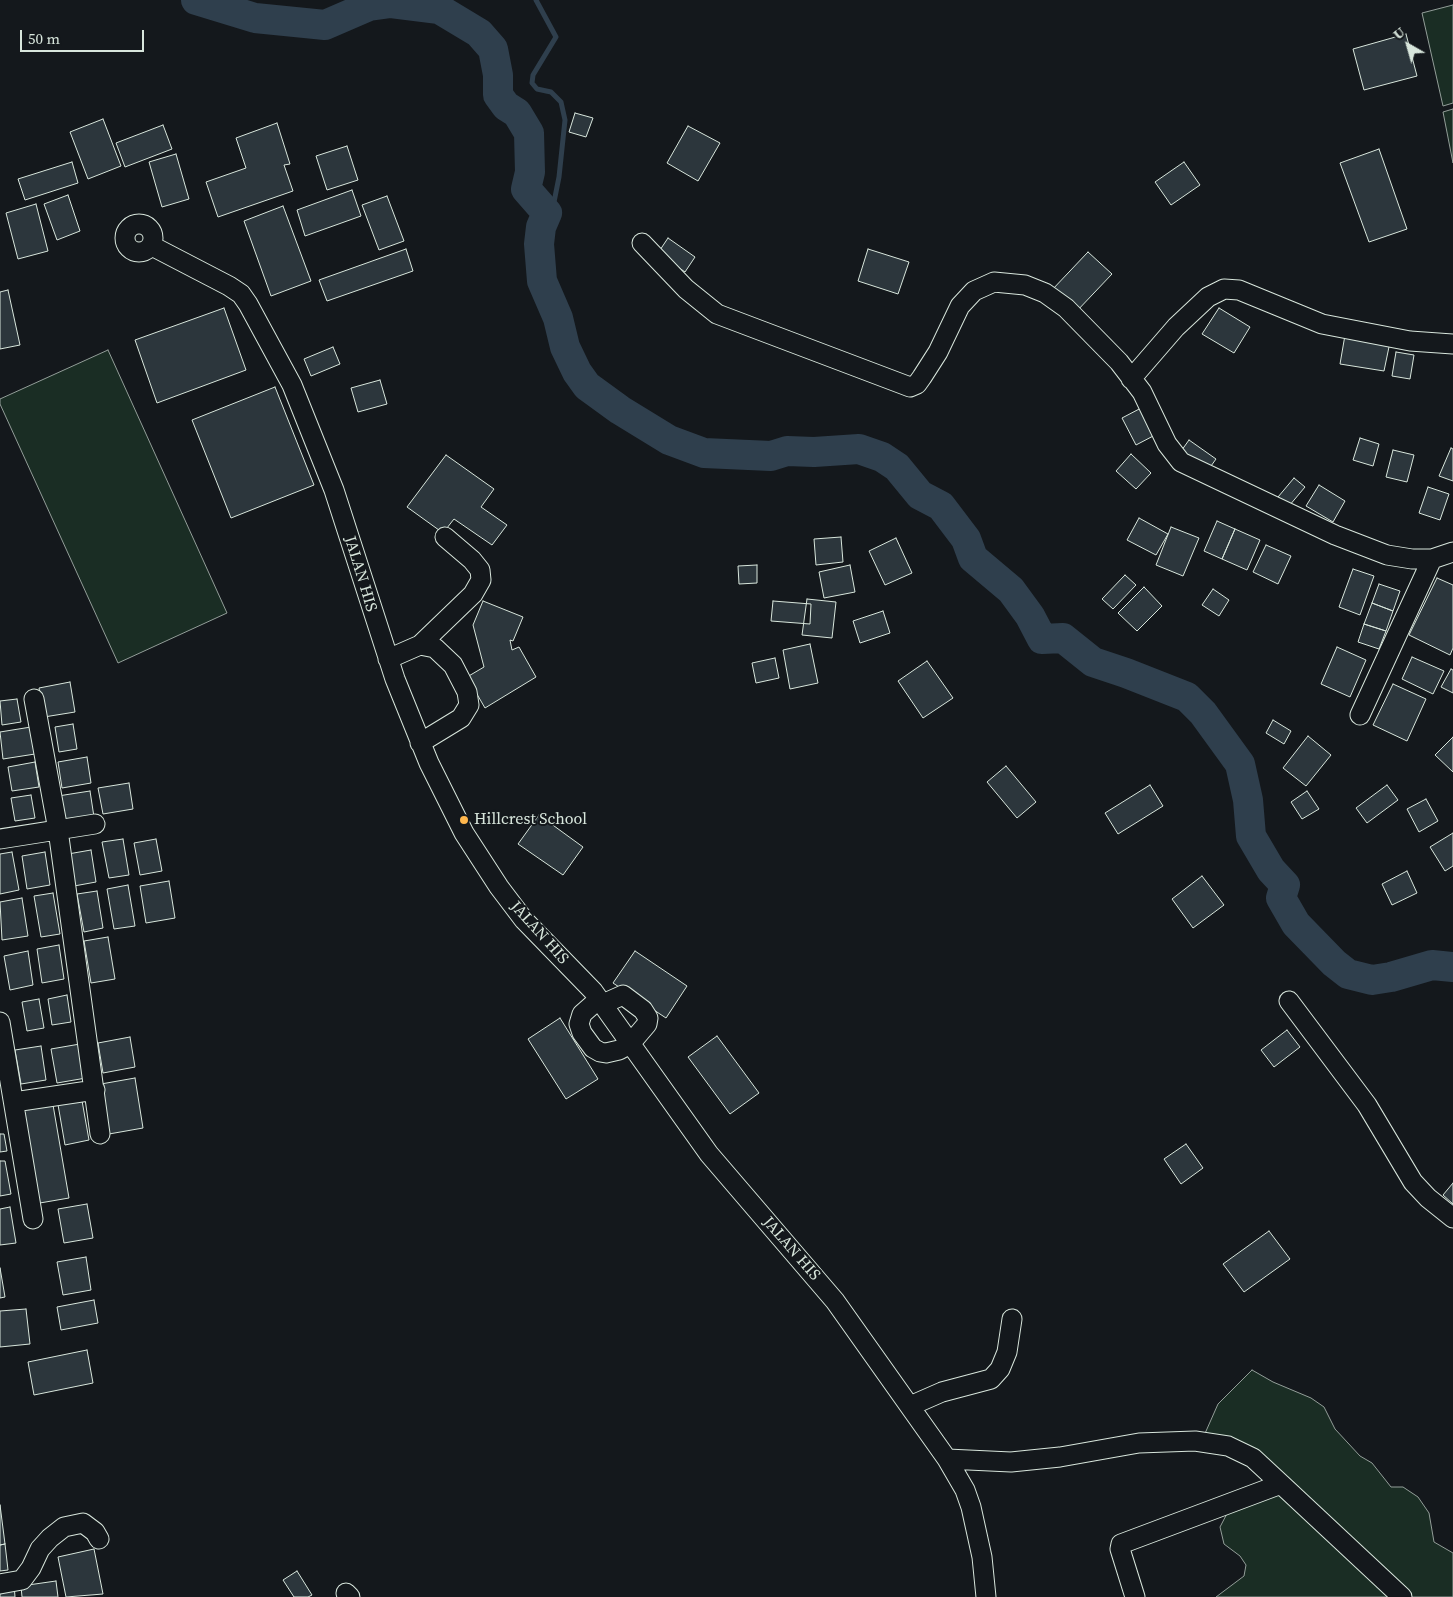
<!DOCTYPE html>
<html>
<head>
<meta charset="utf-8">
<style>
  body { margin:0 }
  #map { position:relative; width:1453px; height:1597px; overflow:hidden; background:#14181c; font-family:"Source Serif 4",serif }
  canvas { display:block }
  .north { position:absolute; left:1383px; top:20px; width:50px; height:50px; -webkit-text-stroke:4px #14181c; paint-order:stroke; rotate:322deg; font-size:14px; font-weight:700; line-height:20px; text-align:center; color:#d8e6dc }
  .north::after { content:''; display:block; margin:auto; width:18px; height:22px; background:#d8e6dc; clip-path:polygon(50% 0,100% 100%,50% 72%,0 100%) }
  .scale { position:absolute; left:20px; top:30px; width:124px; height:22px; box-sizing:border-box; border:2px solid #d8e6dc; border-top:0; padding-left:6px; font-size:15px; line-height:18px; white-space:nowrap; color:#d8e6dc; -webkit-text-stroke:4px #14181c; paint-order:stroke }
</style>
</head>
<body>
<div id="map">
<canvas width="1453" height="1597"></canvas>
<div class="north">U</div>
<div class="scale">50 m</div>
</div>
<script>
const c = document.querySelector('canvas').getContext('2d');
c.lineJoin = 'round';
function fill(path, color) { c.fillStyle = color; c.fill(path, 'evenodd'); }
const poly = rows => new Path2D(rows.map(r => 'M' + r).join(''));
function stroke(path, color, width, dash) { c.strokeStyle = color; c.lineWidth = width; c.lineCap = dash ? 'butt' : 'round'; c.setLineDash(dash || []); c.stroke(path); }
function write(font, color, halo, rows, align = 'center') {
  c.font = font + ' "Source Serif 4",serif'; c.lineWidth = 4; c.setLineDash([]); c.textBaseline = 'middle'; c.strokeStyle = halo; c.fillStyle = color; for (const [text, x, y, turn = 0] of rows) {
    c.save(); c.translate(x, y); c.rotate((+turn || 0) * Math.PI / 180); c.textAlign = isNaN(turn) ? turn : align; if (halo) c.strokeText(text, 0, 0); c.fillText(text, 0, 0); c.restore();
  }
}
const green = poly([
  [1453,5,1453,103,1443,106,1422,13,1453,5],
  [1453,109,1453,163,1443,112,1453,109],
  [108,350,227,613,118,663,0,404,0,399,108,350],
  [1252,1370,1273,1382,1311,1398,1324,1407,1335,1429,1360,1456,1372,1463,1391,1487,1403,1487,1418,1497,1429,1513,1434,1542,1453,1553,1453,1597,1216,1597,1244,1576,1246,1565,1240,1556,1224,1544,1220,1527,1232,1504,1272,1480,1231,1453,1199,1447,1218,1404,1252,1370]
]);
fill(green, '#1a2d24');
stroke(green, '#939e99', 1);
stroke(poly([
  [536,0,556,37,533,75,532,83,537,89,551,92,561,102,565,120,559,177,553,207,547,213]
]), '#2f3f4d', 5);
stroke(poly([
  [196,0,255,18,325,25,369,6,391,3,439,9,479,33,493,49,498,75,498,95,506,106,517,113,529,133,530,172,526,189,547,213,541,227,539,244,542,281,558,318,565,347,577,372,587,386,620,410,669,440,704,453,771,456,787,451,814,452,859,449,882,457,897,467,920,495,941,506,966,539,973,558,1011,590,1030,616,1042,639,1063,638,1093,662,1126,673,1187,697,1203,713,1240,764,1248,800,1251,836,1271,870,1285,885,1281,898,1296,924,1334,963,1348,974,1372,980,1391,977,1432,965,1453,967]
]), '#2f3f4d', 30);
const building = poly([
  [1406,34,1417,76,1364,90,1353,49,1406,34],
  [575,113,593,118,586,137,569,132,575,113],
  [103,119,121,166,88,179,70,132,103,119],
  [277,123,290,164,284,165,293,191,218,217,206,182,246,168,236,138,277,123],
  [163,125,172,149,125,167,116,143,163,125],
  [688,126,720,143,698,181,667,163,688,126],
  [347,146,358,180,327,190,316,156,347,146],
  [1379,149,1407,229,1369,242,1340,163,1379,149],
  [176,154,189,199,162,207,149,162,176,154],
  [72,162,78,183,25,200,18,179,72,162],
  [1184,162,1200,185,1171,205,1155,182,1184,162],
  [352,190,361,216,305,236,297,210,352,190],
  [68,195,80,231,57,240,44,204,68,195],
  [387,196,404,241,379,250,362,205,387,196],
  [36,204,48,251,18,259,6,213,36,204],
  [283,206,311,281,271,296,244,221,283,206],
  [668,238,695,257,685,272,658,253,668,238],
  [406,249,413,271,327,301,319,280,406,249],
  [868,249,909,262,898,294,858,281,868,249],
  [1088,252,1112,274,1075,313,1051,291,1088,252],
  [8,290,20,345,0,349,0,292,8,290],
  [224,308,246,370,157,403,135,340,224,308],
  [1219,308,1250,327,1234,353,1202,334,1219,308],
  [1345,335,1390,342,1384,371,1340,364,1345,335],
  [333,347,340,364,311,376,304,359,333,347],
  [1396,352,1414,355,1410,379,1392,376,1396,352],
  [380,380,387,404,358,412,351,388,380,380],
  [275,387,314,485,231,518,192,420,275,387],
  [1143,407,1157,434,1136,445,1122,418,1143,407],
  [1360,438,1379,444,1373,466,1353,460,1360,438],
  [1189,440,1216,459,1206,473,1179,454,1189,440],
  [1451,448,1453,449,1453,481,1439,476,1451,448],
  [1393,450,1414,455,1407,482,1386,477,1393,450],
  [1131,454,1151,473,1136,489,1116,471,1131,454],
  [446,455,494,489,481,507,507,525,492,545,454,519,443,533,407,507,446,455],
  [1294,478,1305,487,1289,506,1278,497,1294,478],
  [1319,485,1345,501,1333,522,1306,506,1319,485],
  [1428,487,1449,494,1440,520,1419,513,1428,487],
  [1139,518,1168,534,1156,555,1127,540,1139,518],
  [1217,521,1235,529,1222,559,1204,551,1217,521],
  [1171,527,1199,538,1183,576,1156,565,1171,527],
  [1235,529,1260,540,1247,570,1222,559,1235,529],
  [841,537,843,562,816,565,814,539,841,537],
  [896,538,912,573,885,585,869,551,896,538],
  [1266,545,1291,556,1278,584,1253,572,1266,545],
  [757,565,757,583,739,584,738,566,757,565],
  [850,565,855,592,824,598,819,572,850,565],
  [1353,569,1374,576,1360,615,1339,607,1353,569],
  [1125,575,1136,585,1113,609,1102,599,1125,575],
  [1437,578,1453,585,1453,648,1450,655,1409,635,1437,578],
  [1379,584,1400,591,1393,611,1372,603,1379,584],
  [1144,587,1162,606,1137,631,1118,613,1144,587],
  [1213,589,1229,600,1219,616,1202,605,1213,589],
  [807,599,836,602,832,638,802,635,807,599],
  [483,601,523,617,513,641,510,640,512,650,519,647,536,677,485,708,467,677,484,667,473,625,483,601],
  [773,601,811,604,810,624,771,621,773,601],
  [1372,603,1393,611,1386,631,1364,624,1372,603],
  [883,611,890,633,860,643,853,621,883,611],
  [1364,624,1386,631,1379,649,1358,642,1364,624],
  [810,644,818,683,790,689,783,650,810,644],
  [1337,647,1366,660,1350,697,1321,684,1337,647],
  [1412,657,1444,671,1433,694,1402,679,1412,657],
  [775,658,779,678,756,683,752,663,775,658],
  [927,661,953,698,923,718,898,681,927,661],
  [1451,669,1453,670,1453,693,1441,687,1451,669],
  [70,682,75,712,44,717,39,688,70,682],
  [1393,684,1426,699,1407,741,1373,725,1393,684],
  [17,699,21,722,2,725,0,701,17,699],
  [1273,720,1291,731,1284,744,1266,733,1273,720],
  [73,724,77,749,59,752,55,727,73,724],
  [31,727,35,754,3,759,0,732,31,727],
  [1308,736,1331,755,1306,786,1283,768,1308,736],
  [1453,737,1453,772,1435,755,1453,737],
  [87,757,91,783,62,788,58,762,87,757],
  [35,762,39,787,12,791,8,767,35,762],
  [1006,766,1036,802,1017,818,987,782,1006,766],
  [129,783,133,809,103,814,98,788,129,783],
  [1150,785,1163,806,1118,834,1105,813,1150,785],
  [1387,785,1398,800,1367,823,1356,808,1387,785],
  [90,791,94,817,62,823,58,796,90,791],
  [1307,791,1319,809,1302,819,1291,802,1307,791],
  [31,795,35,818,15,821,11,798,31,795],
  [1426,799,1438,821,1419,832,1407,809,1426,799],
  [539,815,583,847,563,875,518,844,539,815],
  [1453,833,1453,866,1445,871,1430,847,1453,833],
  [123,839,129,875,109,878,102,842,123,839],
  [156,839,162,871,140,875,134,843,156,839],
  [91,850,96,882,74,886,68,854,91,850],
  [12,852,19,890,0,894,0,854,12,852],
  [45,852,50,885,27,889,22,856,45,852],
  [1407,871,1417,893,1392,905,1382,884,1407,871],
  [1202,876,1224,905,1193,928,1172,899,1202,876],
  [169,881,175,918,146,923,140,886,169,881],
  [128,885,135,926,114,929,107,889,128,885],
  [97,891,103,928,84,932,77,894,97,891],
  [53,893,60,934,41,937,34,896,53,893],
  [22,898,28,936,2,940,0,902,22,898],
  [108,937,115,979,91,983,84,941,108,937],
  [59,945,64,979,42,983,37,949,59,945],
  [28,951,33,985,10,990,4,956,28,951],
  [635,951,687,986,666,1018,613,983,635,951],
  [67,995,71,1022,52,1025,48,999,67,995],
  [39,999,44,1028,27,1031,22,1002,39,999],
  [560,1018,598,1079,566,1099,528,1039,560,1018],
  [1287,1030,1300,1047,1274,1067,1261,1050,1287,1030],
  [717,1036,759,1093,730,1114,688,1057,717,1036],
  [130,1037,135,1067,103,1073,98,1043,130,1037],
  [80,1044,86,1078,57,1083,51,1049,80,1044],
  [41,1046,46,1080,21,1084,15,1050,41,1046],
  [135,1078,143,1128,109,1134,101,1084,135,1078],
  [81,1095,89,1140,65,1145,57,1099,81,1095],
  [52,1099,69,1198,34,1204,18,1105,52,1099],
  [0,1134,4,1134,7,1151,0,1152,0,1134],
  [1186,1144,1203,1168,1181,1184,1164,1159,1186,1144],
  [0,1161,5,1161,11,1194,0,1196,0,1161],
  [1453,1183,1453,1204,1443,1195,1453,1183],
  [87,1204,93,1238,64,1243,58,1209,87,1204],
  [10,1207,16,1243,0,1245,0,1209,10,1207],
  [1269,1231,1290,1259,1244,1292,1223,1264,1269,1231],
  [86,1257,91,1290,63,1295,57,1262,86,1257],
  [0,1268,5,1297,0,1298,0,1268],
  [94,1300,98,1323,61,1330,57,1307,94,1300],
  [26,1309,30,1344,0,1347,0,1311,26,1309],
  [87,1350,93,1383,34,1395,28,1362,87,1350],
  [0,1505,5,1544,0,1545,0,1505],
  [5,1544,8,1570,0,1571,0,1545,5,1544],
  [94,1549,103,1594,66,1597,58,1557,94,1549],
  [297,1571,312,1595,308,1597,294,1597,283,1580,297,1571],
  [56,1581,58,1597,22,1597,21,1586,56,1581],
  [14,1584,15,1597,0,1597,0,1586,14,1584]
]);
fill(building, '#2c363c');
stroke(building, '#d8e6dc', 1);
const minor = poly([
  '125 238a14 14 0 1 1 28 0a14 14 0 1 1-28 0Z',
  [642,243,686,289,717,314,910,387,917,384,922,377,938,352,960,306,974,291,994,282,1025,285,1045,293,1066,308,1119,362,1142,392,1167,444,1181,462,1335,535,1387,555,1412,559,1432,559,1453,552],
  [152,246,229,286,241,294,248,304,292,385,334,490,395,679,429,763,464,833,499,887,524,920,593,991,709,1154,835,1301,947,1459,965,1490,971,1507,982,1557,986,1597],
  [1131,379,1176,327,1208,297,1224,289,1239,290,1322,324,1410,341,1453,344],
  [420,645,473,594,481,580,480,570,472,560,445,537],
  [388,659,420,645,435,648,453,665,467,692,469,705,461,718,420,743],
  [34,699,58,830,100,1134],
  [1360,715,1432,559],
  [0,839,95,824],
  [599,999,582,1014,579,1024,582,1033,593,1048,600,1052,606,1053,619,1050,630,1044,647,1024,648,1018,643,1010,623,995,603,1004],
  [1289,1001,1367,1105,1413,1182,1428,1198,1453,1218],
  [0,1022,33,1219],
  [14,1102,95,1090],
  [910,1406,942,1392,991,1379,1000,1369,1007,1352,1012,1319],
  [947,1459,1011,1462,1060,1457,1139,1443,1195,1441,1228,1446,1253,1458,1281,1484],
  [0,1584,22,1580,31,1568,40,1549,50,1538,64,1527,83,1523,95,1532,99,1539],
  [346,1593,350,1597],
  [1135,1597,1120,1549,1121,1544,1281,1484,1402,1597]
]);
stroke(minor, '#d8e6dc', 21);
stroke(minor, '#14181c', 19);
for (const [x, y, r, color] of [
  [464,820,5,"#ffb74d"]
]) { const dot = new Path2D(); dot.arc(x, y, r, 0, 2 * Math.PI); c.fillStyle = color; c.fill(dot); stroke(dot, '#14181c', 2); }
write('16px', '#d8e6dc', '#14181c', [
  ["JALAN HIS",360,574,73],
  ["JALAN HIS",539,933,48],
  ["JALAN HIS",791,1249,49]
]);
write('16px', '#d8e6dc', '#14181c', [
  ["Hillcrest School",474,820]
], 'left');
</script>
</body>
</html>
